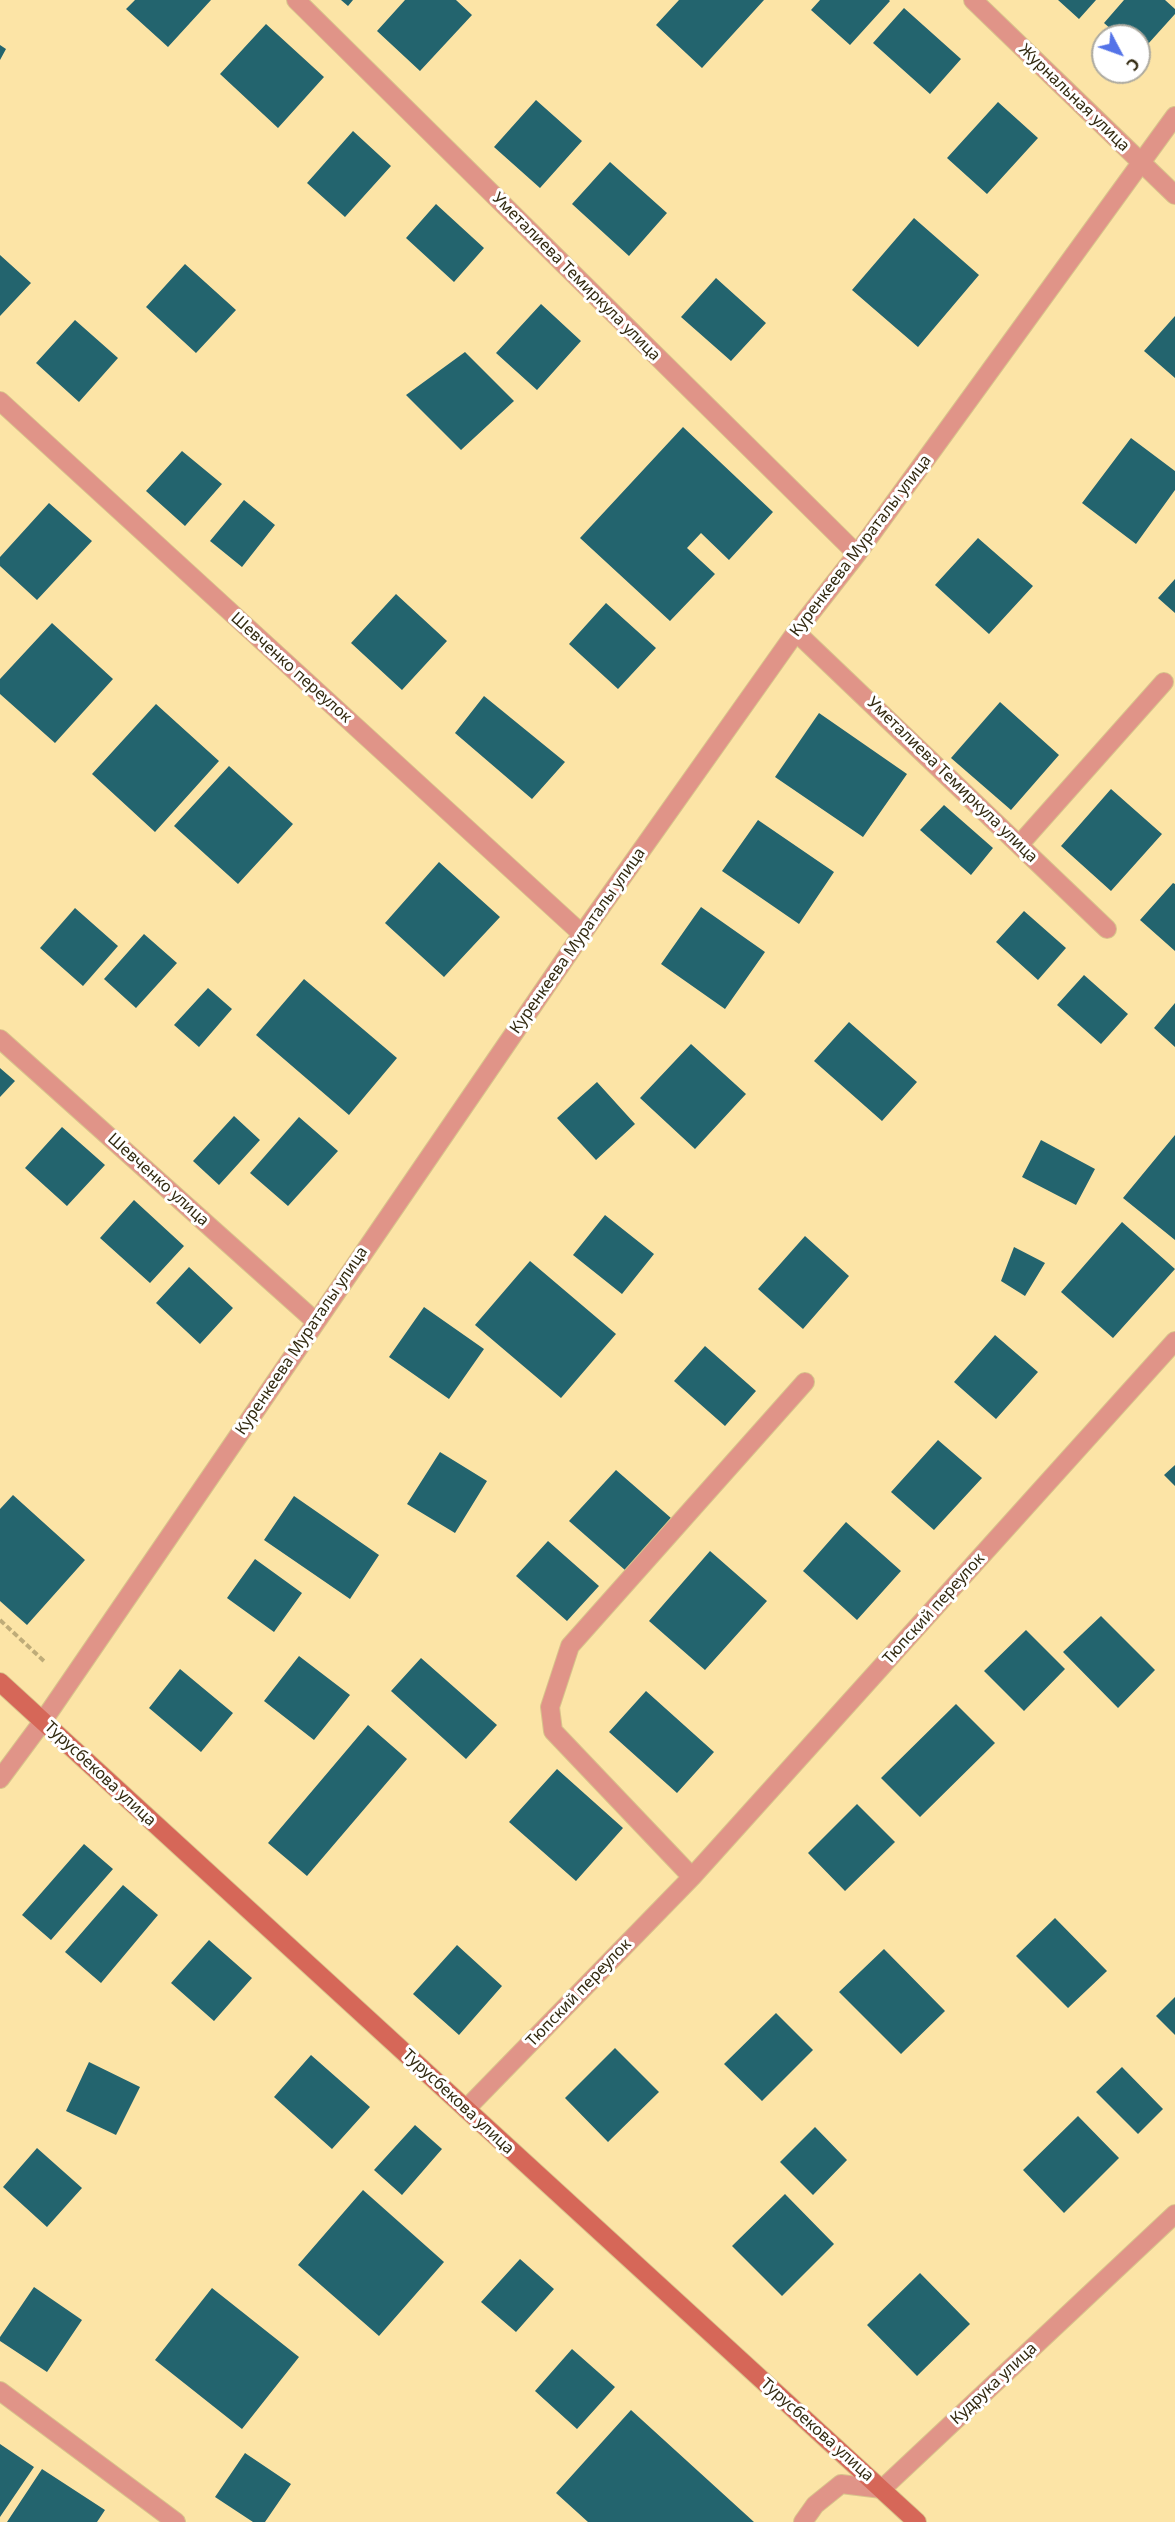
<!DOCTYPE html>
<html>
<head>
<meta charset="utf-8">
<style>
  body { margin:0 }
  #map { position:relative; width:1175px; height:2522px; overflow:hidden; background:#fce4a6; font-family:"Noto Sans",sans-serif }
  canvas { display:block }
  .north { position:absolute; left:1091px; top:24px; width:60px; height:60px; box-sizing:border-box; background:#fff; border:2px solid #adaaa0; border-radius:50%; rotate:131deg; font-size:16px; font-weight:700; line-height:24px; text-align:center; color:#332a11 }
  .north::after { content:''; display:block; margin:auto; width:21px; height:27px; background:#5473e8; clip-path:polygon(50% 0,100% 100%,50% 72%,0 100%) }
</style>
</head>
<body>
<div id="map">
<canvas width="1175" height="2522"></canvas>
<div class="north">С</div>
</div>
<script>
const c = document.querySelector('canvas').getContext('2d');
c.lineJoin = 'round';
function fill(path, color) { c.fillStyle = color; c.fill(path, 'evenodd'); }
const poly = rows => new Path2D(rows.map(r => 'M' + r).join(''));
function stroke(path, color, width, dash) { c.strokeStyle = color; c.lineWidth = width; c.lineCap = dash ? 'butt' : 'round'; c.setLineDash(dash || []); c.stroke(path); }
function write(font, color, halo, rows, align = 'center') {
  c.font = font + ' "Noto Sans",sans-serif'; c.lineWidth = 6; c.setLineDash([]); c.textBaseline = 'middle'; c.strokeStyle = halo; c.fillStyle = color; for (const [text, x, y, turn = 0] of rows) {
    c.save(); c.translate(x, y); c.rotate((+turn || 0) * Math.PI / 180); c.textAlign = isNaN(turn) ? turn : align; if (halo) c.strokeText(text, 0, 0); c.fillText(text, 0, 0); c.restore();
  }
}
fill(poly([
  [135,0,211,0,168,47,126,9],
  [341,0,353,0,348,6],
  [405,0,456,0,472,15,420,71,377,31],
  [679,0,764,0,702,68,656,25],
  [820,0,889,0,890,1,850,45,811,10],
  [1058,0,1096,0,1079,19],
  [1124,0,1165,0,1175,9,1175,14,1139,54,1139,36,1119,36,1104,23],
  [904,8,961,59,930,94,873,43],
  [266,24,324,77,278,128,220,74],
  [0,45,6,49,0,60],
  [536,100,582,141,540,188,494,147],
  [998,102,1038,138,987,194,947,158],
  [353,131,391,166,345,217,307,183],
  [610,162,667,213,629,256,572,204],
  [436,204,484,248,454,282,406,238],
  [914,218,979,275,918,347,852,290],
  [0,255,31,283,0,316],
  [185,264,236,310,196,353,146,307],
  [716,278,766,323,731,361,681,317],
  [541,304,581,341,537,390,496,353],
  [1175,316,1175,378,1144,351],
  [75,320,118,358,79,402,36,363],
  [465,352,514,401,461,450,406,395],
  [683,427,773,512,729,560,701,533,687,548,715,574,670,621,580,538],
  [1131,438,1175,471,1175,490,1136,544,1082,503],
  [182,451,222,484,185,526,146,491],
  [244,500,275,525,242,567,210,541],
  [49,503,92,541,37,600,0,566,0,557],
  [978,538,1033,586,989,634,935,585],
  [1175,579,1175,613,1158,598],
  [396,594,447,641,402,690,351,643],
  [606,603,656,648,618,689,569,644],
  [52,623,113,679,55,743,0,694,0,679],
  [484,696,565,762,532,799,455,733],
  [1000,702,1059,755,1011,810,951,758],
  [156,704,219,761,155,832,92,774],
  [819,713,907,774,863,837,775,777],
  [229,766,293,824,238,884,174,826],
  [1111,789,1162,834,1111,891,1061,846],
  [944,805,993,848,971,875,920,830],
  [758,820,834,872,799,924,722,871],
  [439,862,500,917,444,977,385,923],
  [1173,883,1175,884,1175,951,1140,920],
  [701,907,765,952,725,1009,661,964],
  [75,908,118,946,83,986,40,948],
  [1024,911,1066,948,1038,980,996,942],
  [144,934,177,963,136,1008,104,979],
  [1084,975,1128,1014,1101,1044,1057,1005],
  [304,979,397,1058,349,1115,256,1035],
  [208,988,232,1009,199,1047,174,1025],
  [1175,1003,1175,1047,1154,1028],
  [849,1022,917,1082,882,1121,814,1061],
  [691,1044,746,1094,695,1149,640,1098],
  [0,1068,15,1081,0,1097],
  [597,1082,635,1124,596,1160,557,1118],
  [234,1116,260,1140,219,1185,193,1161],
  [299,1117,338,1151,288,1206,250,1173],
  [62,1127,105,1165,67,1206,25,1168],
  [1175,1135,1175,1240,1123,1198],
  [1041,1140,1095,1169,1076,1205,1022,1177],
  [134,1200,184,1246,150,1283,100,1238],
  [605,1215,654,1254,622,1294,573,1255],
  [1122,1222,1175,1269,1113,1338,1061,1292],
  [805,1236,849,1276,803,1329,758,1289],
  [1014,1247,1045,1263,1025,1296,1001,1281],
  [530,1261,616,1334,561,1398,475,1325],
  [189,1267,233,1308,200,1344,156,1303],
  [424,1307,484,1349,449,1399,389,1357],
  [995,1335,1038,1372,996,1419,954,1382],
  [705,1346,756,1391,725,1426,674,1381],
  [938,1440,982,1478,934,1530,891,1492],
  [440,1452,487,1481,455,1533,407,1504],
  [1175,1465,1175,1486,1164,1475],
  [616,1470,671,1518,625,1570,569,1521],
  [13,1495,85,1560,27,1625,0,1601,0,1509],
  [294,1496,379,1555,350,1599,264,1540],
  [846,1522,901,1571,857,1620,803,1571],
  [548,1541,599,1586,567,1621,516,1576],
  [710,1551,767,1601,705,1670,649,1621],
  [255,1559,302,1593,274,1632,227,1598],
  [1101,1616,1155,1670,1118,1708,1063,1652],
  [1026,1630,1065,1669,1024,1711,984,1671],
  [299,1656,350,1695,314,1740,264,1701],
  [421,1658,497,1725,466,1759,391,1691],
  [180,1669,233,1713,201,1752,149,1708],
  [646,1691,714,1752,677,1793,609,1732],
  [956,1704,995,1743,920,1817,881,1778],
  [368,1725,407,1759,307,1876,268,1843],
  [557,1769,623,1828,576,1881,509,1822],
  [857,1804,895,1842,845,1891,808,1853],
  [84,1844,113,1869,51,1940,22,1915],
  [123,1885,158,1915,101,1983,65,1952],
  [1055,1918,1107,1971,1068,2008,1016,1956],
  [209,1940,252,1978,214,2021,171,1983],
  [457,1945,502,1986,459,2035,413,1994],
  [884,1949,945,2011,901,2054,839,1992],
  [1175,1997,1175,2035,1156,2016],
  [776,2013,813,2050,762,2101,724,2064],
  [615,2048,659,2092,608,2142,565,2098],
  [311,2055,370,2107,332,2149,274,2097],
  [89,2062,140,2087,116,2135,66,2111],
  [1122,2067,1163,2109,1138,2134,1096,2092],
  [1078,2116,1119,2158,1064,2213,1023,2170],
  [415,2125,442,2149,402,2195,374,2170],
  [815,2127,847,2160,813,2195,780,2162],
  [37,2148,82,2188,47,2227,3,2187],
  [363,2190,444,2262,379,2336,298,2265],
  [785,2194,834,2244,782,2296,732,2246],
  [520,2259,554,2289,516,2332,481,2302],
  [920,2273,970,2324,917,2376,867,2325],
  [34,2287,82,2320,47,2372,0,2341,0,2337],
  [212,2288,299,2357,242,2429,155,2360],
  [572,2349,615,2387,577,2429,535,2391],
  [631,2410,754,2522,588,2522,556,2493],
  [0,2444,34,2467,0,2517],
  [245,2453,291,2484,265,2522,253,2522,215,2497],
  [42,2469,105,2510,97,2522,7,2522]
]), '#23646e');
const street = poly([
  [296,0,857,554],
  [973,0,1175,195],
  [0,401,582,934],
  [796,632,1107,929],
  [1019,845,1164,682],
  [0,1039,315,1321],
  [0,1779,43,1721,582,934,796,632,857,554,1175,116],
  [692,1877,553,1731,550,1707,570,1646,805,1382],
  [466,2109,692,1877,1175,1341],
  [0,2391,176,2522],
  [803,2522,815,2505,841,2484,882,2489,1175,2214]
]);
const secondary = poly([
  [0,1682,917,2522]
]);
stroke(street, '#d8c38b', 20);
stroke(secondary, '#d8c38b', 20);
stroke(poly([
  [0,1620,45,1662]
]), '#bfac79', 4, [6, 3]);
stroke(street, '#e09488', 18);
stroke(secondary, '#d66758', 18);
write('16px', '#332a11', '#fff', [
  ["Журнальная улица",1074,98,44],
  ["Уметалиева Темиркула улица",576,277,45],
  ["Куренкеева Мураталы улица",861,546,-53],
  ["Шевченко переулок",291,668,42],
  ["Уметалиева Темиркула улица",952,780,44],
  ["Куренкеева Мураталы улица",578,941,-55],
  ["Шевченко улица",158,1180,42],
  ["Куренкеева Мураталы улица",302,1341,-56],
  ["Тюпский переулок",934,1609,-48],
  ["Турусбекова улица",100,1774,43],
  ["Тюпский переулок",579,1993,-46],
  ["Турусбекова улица",458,2102,43],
  ["Кудрука улица",994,2384,-43],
  ["Турусбекова улица",817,2430,42]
]);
</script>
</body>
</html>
